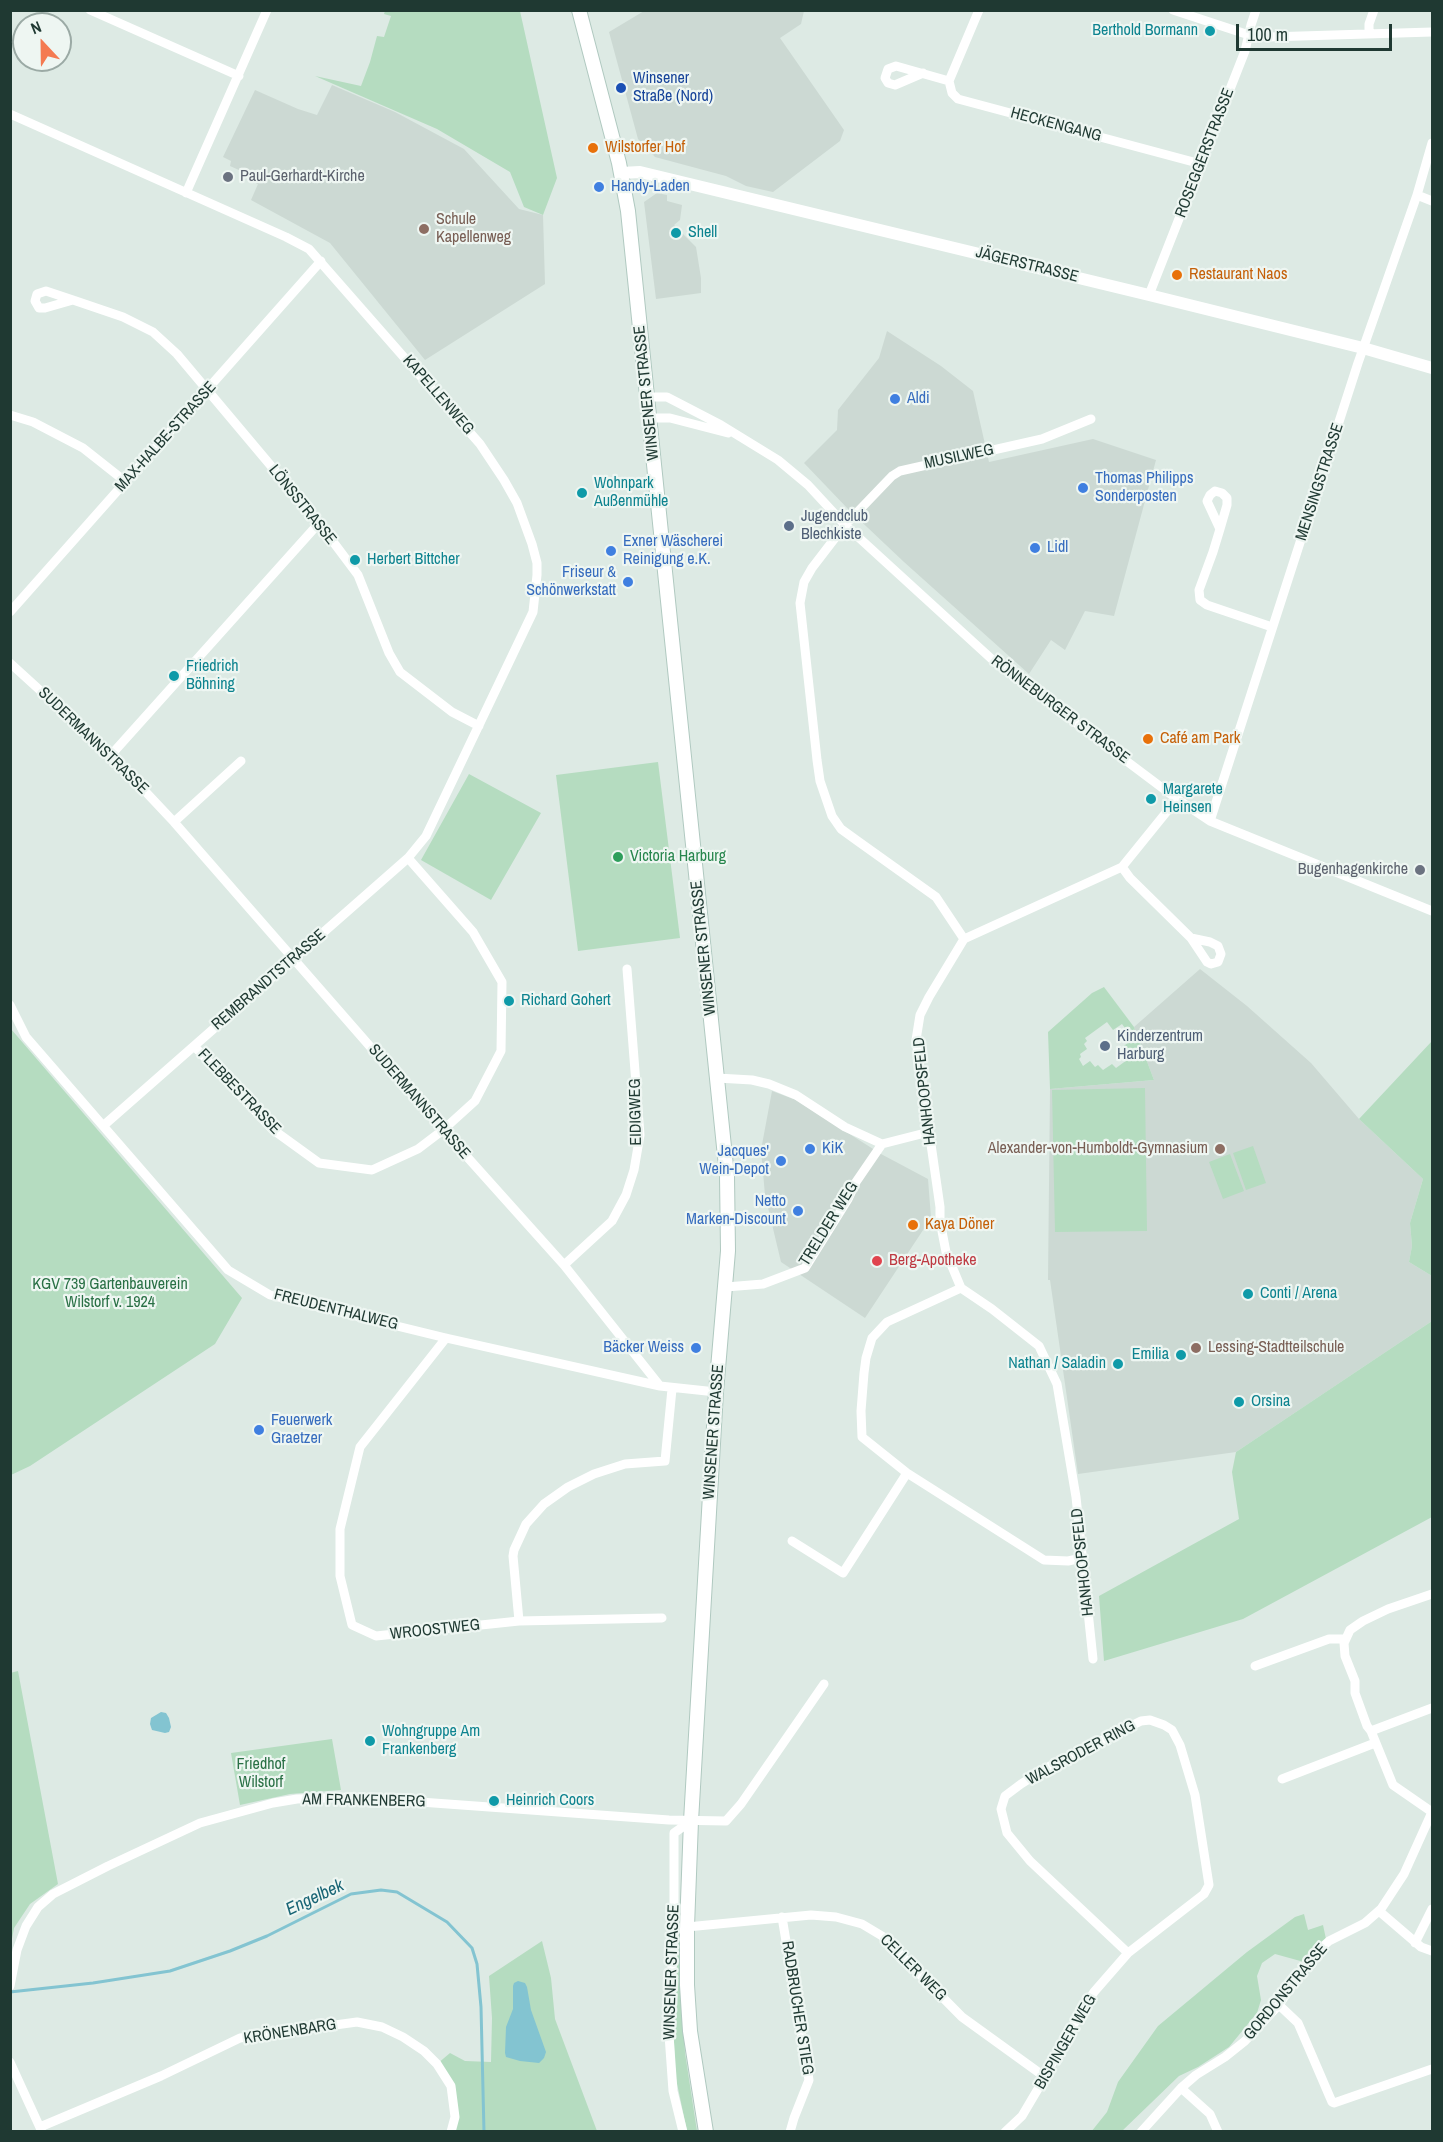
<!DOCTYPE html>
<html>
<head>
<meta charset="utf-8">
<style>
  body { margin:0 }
  #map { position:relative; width:1443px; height:2142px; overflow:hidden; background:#ddeae4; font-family:"Archivo Narrow",sans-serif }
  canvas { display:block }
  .frame { position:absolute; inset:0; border:12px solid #1f3932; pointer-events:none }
  .north { position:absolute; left:12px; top:12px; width:60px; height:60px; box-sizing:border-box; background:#eef6f2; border:2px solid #9baaa5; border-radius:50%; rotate:338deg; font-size:16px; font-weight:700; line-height:24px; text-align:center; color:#1f3932 }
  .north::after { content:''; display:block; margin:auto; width:21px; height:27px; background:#f47a51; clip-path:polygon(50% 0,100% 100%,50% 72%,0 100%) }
  .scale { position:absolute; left:1236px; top:24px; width:156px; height:27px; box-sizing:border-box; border:3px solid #1f3932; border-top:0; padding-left:8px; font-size:18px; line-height:21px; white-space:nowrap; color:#1f3932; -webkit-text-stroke:4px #eef6f2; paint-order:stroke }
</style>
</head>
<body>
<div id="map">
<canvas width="1443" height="2142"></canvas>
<div class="frame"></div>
<div class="north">N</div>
<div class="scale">100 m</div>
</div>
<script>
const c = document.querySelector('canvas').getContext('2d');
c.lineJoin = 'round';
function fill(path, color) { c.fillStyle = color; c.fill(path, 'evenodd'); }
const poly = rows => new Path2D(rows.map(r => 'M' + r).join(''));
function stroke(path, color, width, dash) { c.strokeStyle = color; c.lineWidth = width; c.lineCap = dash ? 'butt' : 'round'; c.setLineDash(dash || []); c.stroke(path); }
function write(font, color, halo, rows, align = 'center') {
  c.font = font + ' "Archivo Narrow",sans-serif'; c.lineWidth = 4.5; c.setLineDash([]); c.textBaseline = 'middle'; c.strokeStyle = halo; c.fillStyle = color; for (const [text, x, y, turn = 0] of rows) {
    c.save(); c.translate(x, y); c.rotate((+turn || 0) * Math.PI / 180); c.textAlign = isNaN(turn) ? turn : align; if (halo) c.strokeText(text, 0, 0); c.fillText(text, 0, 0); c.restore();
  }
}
fill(poly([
  [644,11,804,11,801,24,780,38,844,130,840,141,773,192,746,186,726,176,655,157,638,139,609,32],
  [332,85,395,112,464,149,519,209,543,215,545,284,425,360,330,243,251,200,258,184,248,180,250,175,230,166,231,161,223,157,255,90,298,109,317,115],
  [657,193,667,195,667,201,682,205,680,220,674,225,696,247,701,278,701,293,656,299,644,202],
  [887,331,941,366,973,391,989,462,1093,439,1156,460,1114,616,1085,611,1065,650,1051,640,1029,674,904,562,849,510,804,463,837,430,838,410,879,358],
  [1200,969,1247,1006,1311,1063,1359,1119,1423,1179,1410,1223,1412,1246,1409,1262,1432,1276,1432,1321,1236,1452,1078,1474,1050,1280,1048,1280,1050,1089,1154,1080,1134,1027],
  [772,1091,796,1100,881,1154,928,1179,931,1218,865,1318,781,1262,765,1195,761,1150]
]), '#ccd9d3');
fill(poly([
  [385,11,520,11,557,178,543,215,524,207,510,172,437,129,315,76,361,86,370,62,377,36,384,37,391,16,384,14],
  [658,762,680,938,578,951,556,775],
  [469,774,541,813,491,900,421,860],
  [1104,987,1134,1027,1154,1080,1050,1089,1048,1032,1092,993],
  [1107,1022,1113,1030,1122,1024,1133,1039,1121,1048,1127,1060,1116,1068,1112,1064,1103,1070,1098,1065,1095,1067,1090,1061,1083,1066,1079,1059,1081,1057,1080,1054,1087,1049,1084,1044,1087,1041,1085,1038],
  [11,1029,242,1298,215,1344,30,1466,11,1475],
  [1432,1041,1432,1276,1409,1262,1412,1246,1410,1223,1423,1179,1359,1119],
  [1145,1088,1147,1231,1055,1232,1052,1090],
  [1253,1146,1266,1183,1246,1190,1233,1153],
  [1230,1154,1244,1191,1223,1199,1209,1162],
  [1432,1321,1432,1517,1243,1619,1104,1661,1099,1596,1239,1519,1232,1472,1236,1452],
  [18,1671,58,1884,30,1904,14,1928,11,1944,10,1673],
  [332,1739,341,1790,290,1794,240,1805,231,1753],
  [1304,1914,1308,1930,1323,1925,1326,1939,1304,1962,1275,1954,1262,1963,1257,1976,1261,2000,1257,2013,1229,2047,1198,2067,1179,2076,1122,2131,1091,2132,1107,2112,1118,2082,1158,2026,1247,1952,1295,1917],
  [678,1932,685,2053,697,2131,687,2131,675,2074,674,2042],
  [542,1941,551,1978,555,2019,597,2131,451,2131,453,2094,437,2064,450,2053,465,2061,491,2062,492,2018,489,1976]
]), '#b5dcc0');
fill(poly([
  [161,1712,166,1713,169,1718,171,1727,169,1732,165,1733,152,1730,150,1724,151,1718],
  [518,1981,525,1983,527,1987,531,2010,546,2052,544,2058,539,2063,520,2061,506,2057,505,2053,506,2027,513,2009,513,1986,514,1983]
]), '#83c4d1');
stroke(poly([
  [10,1992,93,1983,170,1971,230,1951,267,1936,351,1894,381,1890,397,1892,447,1922,472,1948,477,1964,481,2007,484,2132]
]), '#83c4d1', 3);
const secondary = poly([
  [579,10,619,163,628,211,727,1176,728,1251,716,1392,691,1821,687,1927,687,1985,690,2031,706,2132]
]);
stroke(secondary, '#b0c9c0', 16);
stroke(poly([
  [90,10,239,76],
  [1173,10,1249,35,1268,37,1432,32],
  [1369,34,1369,24,1374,10],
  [923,73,895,85,888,83,885,78,888,69,896,66,949,81],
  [949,81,952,93,958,99,1201,164],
  [949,81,979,10],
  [10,114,286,237,309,249,480,444,504,480,517,503,532,544,537,563,537,575,533,612,426,836,408,858,103,1126],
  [186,193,267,10],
  [1417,195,1432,201],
  [1149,295,1245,51,1251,25,1256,10],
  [73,300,45,308,39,308,35,301,37,294,46,291,73,300,123,317,153,332,177,354,319,523,358,575,389,653,400,672,452,712,479,726],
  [648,397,667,397,721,425,778,460,808,485,845,525,996,663,1177,799,1210,821,1432,911],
  [10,415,33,422,83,448,126,482],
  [650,418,670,418,728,433],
  [1220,529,1207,501,1210,495,1215,491,1222,493,1227,498,1227,505,1220,529,1213,552,1199,590,1200,600,1207,605,1272,627],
  [10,612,321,261],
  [10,663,111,755,174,822,443,1130,564,1265,660,1386],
  [111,755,319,523],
  [1210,821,1358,363,1417,195,1432,143],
  [174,822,241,761],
  [1122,867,1130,878,1191,938,1207,962,1211,964,1218,962,1221,954,1218,946,1210,942,1191,938],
  [964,939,929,997,920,1015,916,1040,940,1207,940,1221,946,1252,961,1288,992,1309,1039,1346,1057,1384,1076,1497,1093,1659],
  [964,939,936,897,859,842,841,829,832,816,820,781,817,760,800,603,804,582,812,568,845,525,892,476,900,471,1042,439,1091,419],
  [964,939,1122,867,1177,799],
  [10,1005,26,1037,228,1270,270,1295,446,1338,660,1386,716,1392],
  [194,1046,272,1129,319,1163,372,1170,418,1149,443,1130,475,1101,501,1051,502,982,473,932,408,858],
  [717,1078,752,1080,769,1084,796,1095,845,1127,882,1144,929,1132],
  [564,1265,612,1221,626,1195,634,1170,640,1135,627,969],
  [726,1287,763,1284,805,1268,848,1199,856,1182,882,1144],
  [961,1288,887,1322,872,1338,866,1358,864,1373,861,1411,862,1437,907,1473,1044,1560,1068,1561,1082,1558],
  [446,1338,360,1447,340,1529,340,1576,352,1625,376,1636,519,1621,662,1618],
  [792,1541,843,1573,907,1473],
  [519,1621,513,1556,514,1550,526,1524,544,1504,568,1487,594,1474,625,1464,665,1461,672,1389],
  [1255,1666,1329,1639,1345,1639],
  [1371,1731,1432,1708],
  [1282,1779,1375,1743],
  [1432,1812,1393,1785,1371,1731,1367,1726,1355,1693,1355,1681,1345,1656,1344,1643,1350,1630,1363,1621,1388,1609,1432,1594],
  [1379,1911,1421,1947,1432,1951],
  [782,1917,809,2080,794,2118,790,2132],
  [687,1927,811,1915,836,1917,862,1924,882,1936,962,2017,1045,2077],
  [1415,1943,1432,1909],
  [10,1986,17,1950,26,1926,38,1907,53,1894,108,1866,200,1823,273,1803,297,1799,351,1797,669,1820,726,1821,741,1804,824,1684],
  [1279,2005,1298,2023,1332,2102,1334,2103,1432,2069],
  [10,2062,42,2132],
  [1181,2088,1210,2114,1218,2132],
  [40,2127,161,2076,240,2038,357,2022,382,2027,403,2037,424,2051,437,2064,451,2086,455,2117,451,2132],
  [683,2132,673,2091,669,2035,674,1922,674,1833,691,1821],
  [1005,2132,1022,2116,1045,2077,1065,2038,1094,1992,1128,1953,1204,1894,1209,1885,1195,1795,1180,1745,1172,1730,1164,1725,1150,1720,1141,1721,1048,1767,1021,1784,1005,1796,1001,1809,1007,1833,1030,1861,1128,1953],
  [1141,2132,1181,2088,1196,2075,1225,2057,1245,2041,1279,2005,1298,1976,1319,1950,1329,1941,1365,1923,1381,1909,1404,1874,1432,1812]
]), '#fff', 9);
stroke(poly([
  [621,173,640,172,1149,295,1363,348,1432,368]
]), '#fff', 12);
stroke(secondary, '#fff', 14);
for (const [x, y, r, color] of [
  [1210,31,6,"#0f9aa8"],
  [621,88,6,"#1a4fb4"],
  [593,148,6,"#e8710a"],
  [228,177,6,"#6b7280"],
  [599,187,6,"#3f7fe0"],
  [424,229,6,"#8d6e63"],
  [676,233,6,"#0f9aa8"],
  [1177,275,6,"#e8710a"],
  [895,399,6,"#3f7fe0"],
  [1083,488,6,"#3f7fe0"],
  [582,493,6,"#0f9aa8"],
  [789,526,6,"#5c6f8a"],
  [1035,548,6,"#3f7fe0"],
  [611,551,6,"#3f7fe0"],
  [355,560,6,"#0f9aa8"],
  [628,582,6,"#3f7fe0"],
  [174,676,6,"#0f9aa8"],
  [1148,739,6,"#e8710a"],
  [1151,799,6,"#0f9aa8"],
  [618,857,6,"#2e9e5b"],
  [1420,870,6,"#6b7280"],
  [509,1001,6,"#0f9aa8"],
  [1105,1046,6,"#5c6f8a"],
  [810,1149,6,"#3f7fe0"],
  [1220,1149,6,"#8d6e63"],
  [781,1161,6,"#3f7fe0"],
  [798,1211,6,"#3f7fe0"],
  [913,1225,6,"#e8710a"],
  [877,1261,6,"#e0444e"],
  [1248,1294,6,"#0f9aa8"],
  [696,1348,6,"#3f7fe0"],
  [1196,1348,6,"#8d6e63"],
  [1181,1355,6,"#0f9aa8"],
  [1118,1364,6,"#0f9aa8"],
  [1239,1402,6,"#0f9aa8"],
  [259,1430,6,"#3f7fe0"],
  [370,1741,6,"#0f9aa8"],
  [494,1801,6,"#0f9aa8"]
]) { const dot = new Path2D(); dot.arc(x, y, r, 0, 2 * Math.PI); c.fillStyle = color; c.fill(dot); stroke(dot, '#eef6f2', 2); }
write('16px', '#0d838f', '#eef6f2', [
  ["Berthold Bormann",1198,31,"right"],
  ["Shell",688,233],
  ["Wohnpark",594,484],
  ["Außenmühle",594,502],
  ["Herbert Bittcher",367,560],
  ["Friedrich",186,667],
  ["Böhning",186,685],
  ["Margarete",1163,790],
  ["Heinsen",1163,808],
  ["Richard Gohert",521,1001],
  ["Conti / Arena",1260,1294],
  ["Emilia",1169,1355,"right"],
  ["Nathan / Saladin",1106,1364,"right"],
  ["Orsina",1251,1402],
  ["Wohngruppe Am",382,1732],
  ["Frankenberg",382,1750],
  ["Heinrich Coors",506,1801]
], 'left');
write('16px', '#164399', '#eef6f2', [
  ["Winsener",633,79],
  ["Straße (Nord)",633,97]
], 'left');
write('16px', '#1f3932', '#eef6f2', [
  ["HECKENGANG",1056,125,15],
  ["ROSEGGERSTRASSE",1205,153,-69],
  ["JÄGERSTRASSE",1027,265,14],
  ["WINSENER STRASSE",647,393,-96],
  ["KAPELLENWEG",438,395,49],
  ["MAX-HALBE-STRASSE",166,437,-48],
  ["MUSILWEG",959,457,-12],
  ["MENSINGSTRASSE",1320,482,-72],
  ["LÖNSSTRASSE",302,505,51],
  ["RÖNNEBURGER STRASSE",1060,710,37],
  ["SUDERMANNSTRASSE",93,741,44],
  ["WINSENER STRASSE",704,948,-96],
  ["REMBRANDTSTRASSE",269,980,-41],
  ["HANHOOPSFELD",925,1091,-96],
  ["FLEBBESTRASSE",239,1092,46],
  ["SUDERMANNSTRASSE",419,1102,49],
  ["EIDIGWEG",636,1112,-91],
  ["TRELDER WEG",829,1224,-58],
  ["FREUDENTHALWEG",336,1310,14],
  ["WINSENER STRASSE",714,1432,-86],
  ["HANHOOPSFELD",1083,1562,-96],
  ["WROOSTWEG",435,1630,-6],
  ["WALSRODER RING",1081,1753,-28],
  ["AM FRANKENBERG",364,1801,1],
  ["CELLER WEG",913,1968,45],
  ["WINSENER STRASSE",672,1972,-88],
  ["GORDONSTRASSE",1286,1992,-50],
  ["RADBRUCHER STIEG",797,2008,81],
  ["KRÖNENBARG",290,2032,-9],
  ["BISPINGER WEG",1066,2042,-60]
]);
write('16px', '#c56008', '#eef6f2', [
  ["Wilstorfer Hof",605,148],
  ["Restaurant Naos",1189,275],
  ["Café am Park",1160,739],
  ["Kaya Döner",925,1225]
], 'left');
write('16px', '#5b616d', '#eef6f2', [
  ["Paul-Gerhardt-Kirche",240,177],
  ["Bugenhagenkirche",1408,870,"right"]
], 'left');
write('16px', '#366cbe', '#eef6f2', [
  ["Handy-Laden",611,187],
  ["Aldi",907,399],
  ["Thomas Philipps",1095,479],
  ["Sonderposten",1095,497],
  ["Exner Wäscherei",623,542],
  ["Reinigung e.K.",623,560],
  ["Lidl",1047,548],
  ["Friseur &",616,573,"right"],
  ["Schönwerkstatt",616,591,"right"],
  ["KiK",822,1149],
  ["Jacques'",769,1152,"right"],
  ["Wein-Depot",769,1170,"right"],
  ["Netto",786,1202,"right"],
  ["Marken-Discount",786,1220,"right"],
  ["Bäcker Weiss",684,1348,"right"],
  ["Feuerwerk",271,1421],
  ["Graetzer",271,1439]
], 'left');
write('16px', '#785e54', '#eef6f2', [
  ["Schule",436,220],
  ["Kapellenweg",436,238],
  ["Alexander-von-Humboldt-Gymnasium",1208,1149,"right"],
  ["Lessing-Stadtteilschule",1208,1348]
], 'left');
write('16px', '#4e5e75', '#eef6f2', [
  ["Jugendclub",801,517],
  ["Blechkiste",801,535],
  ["Kinderzentrum",1117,1037],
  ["Harburg",1117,1055]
], 'left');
write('16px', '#27864d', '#eef6f2', [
  ["Victoria Harburg",630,857]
], 'left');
write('16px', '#be3a42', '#eef6f2', [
  ["Berg-Apotheke",889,1261]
], 'left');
write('16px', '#297045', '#eef6f2', [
  ["KGV 739 Gartenbauverein",110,1285],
  ["Wilstorf v. 1924",110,1303],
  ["Friedhof",261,1765],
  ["Wilstorf",261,1783]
]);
write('italic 18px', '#196575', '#eef6f2', [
  ["Engelbek",315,1898,-25]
]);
</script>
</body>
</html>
